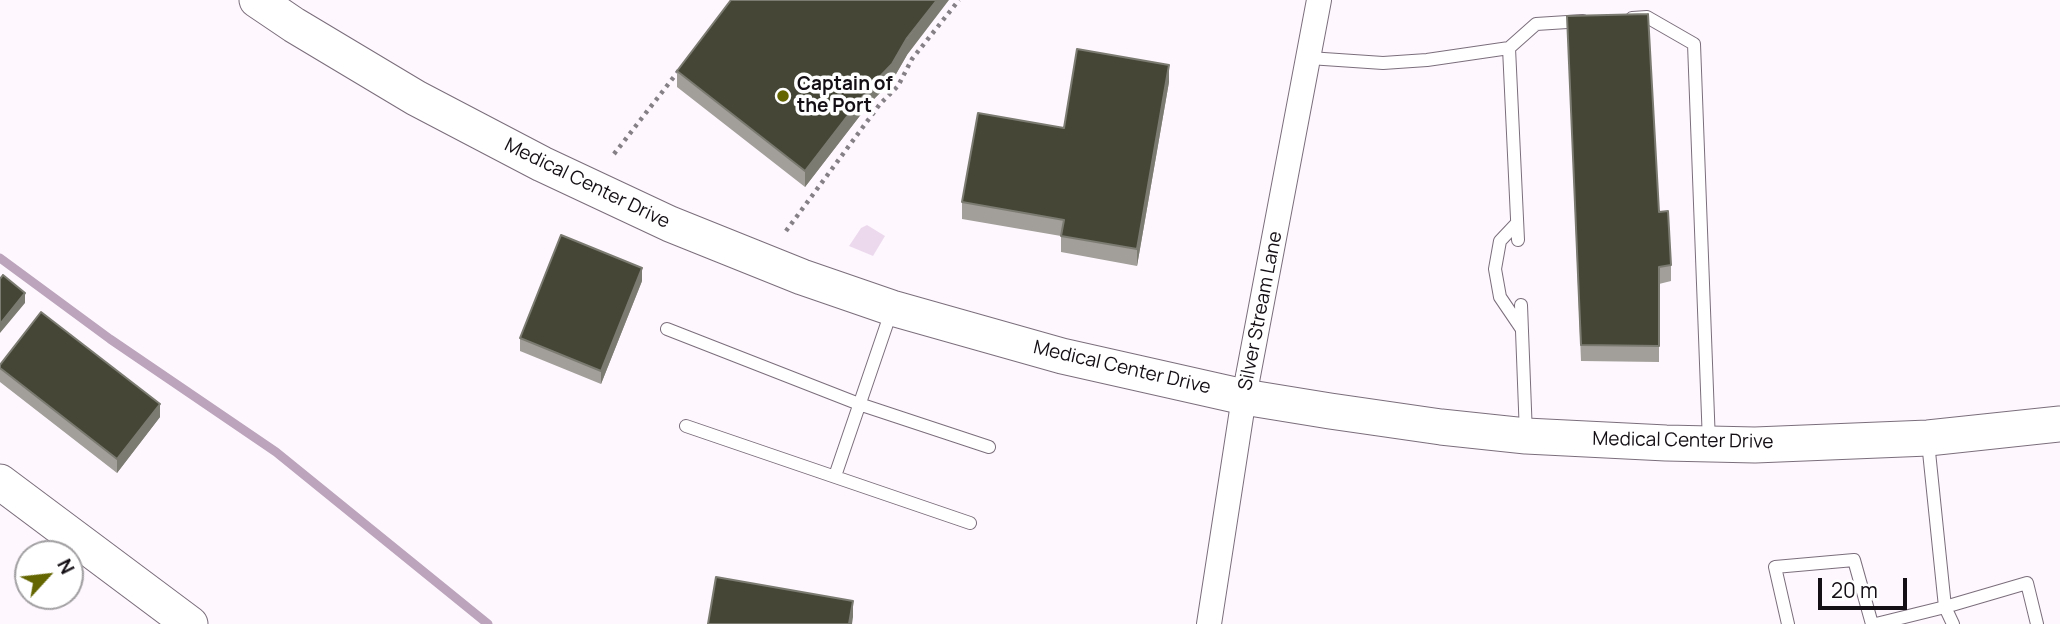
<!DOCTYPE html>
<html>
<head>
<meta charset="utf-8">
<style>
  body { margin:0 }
  #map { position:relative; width:2060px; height:624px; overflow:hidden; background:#fef8fe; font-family:Manrope,sans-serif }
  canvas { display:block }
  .north { position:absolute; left:14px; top:540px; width:70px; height:70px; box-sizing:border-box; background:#fff; border:2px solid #a19fa1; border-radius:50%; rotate:63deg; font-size:19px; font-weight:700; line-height:28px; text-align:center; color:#140f14 }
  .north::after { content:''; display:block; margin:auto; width:24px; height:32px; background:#646601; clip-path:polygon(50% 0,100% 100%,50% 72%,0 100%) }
  .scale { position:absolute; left:1818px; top:578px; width:89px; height:32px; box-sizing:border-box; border:4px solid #140f14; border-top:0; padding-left:9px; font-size:21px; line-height:24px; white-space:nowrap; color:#140f14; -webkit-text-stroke:5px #fff; paint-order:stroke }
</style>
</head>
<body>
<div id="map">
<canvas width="2060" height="624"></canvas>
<div class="north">N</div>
<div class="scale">20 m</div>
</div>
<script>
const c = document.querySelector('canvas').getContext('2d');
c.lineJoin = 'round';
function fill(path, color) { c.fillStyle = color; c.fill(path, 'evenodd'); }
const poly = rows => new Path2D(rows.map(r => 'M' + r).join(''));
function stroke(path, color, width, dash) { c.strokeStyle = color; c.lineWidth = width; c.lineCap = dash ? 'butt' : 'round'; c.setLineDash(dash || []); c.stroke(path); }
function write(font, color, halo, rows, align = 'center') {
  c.font = font + ' Manrope,sans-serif'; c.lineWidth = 7; c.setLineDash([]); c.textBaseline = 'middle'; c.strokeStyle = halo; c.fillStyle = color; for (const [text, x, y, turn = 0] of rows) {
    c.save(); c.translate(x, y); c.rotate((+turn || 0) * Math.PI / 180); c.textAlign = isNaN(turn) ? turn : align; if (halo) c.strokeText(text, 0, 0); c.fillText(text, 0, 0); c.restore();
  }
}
fill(poly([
  [867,225,885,236,873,256,849,246,861,228]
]), '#edd9ee');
stroke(poly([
  [0,258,110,339,276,452,488,624]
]), '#bba4bc', 9);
const lane = poly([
  [1632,18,1647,17,1694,44,1709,443],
  [1509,48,1518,240],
  [1309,58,1383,63,1427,60,1509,48,1536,24,1583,21],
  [1517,223,1500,241,1495,269,1500,297,1521,328],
  [1521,305,1526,435],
  [667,329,859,404,989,447],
  [686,426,970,523],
  [835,476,891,312],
  [1788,624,1775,567,1854,560,1872,624],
  [1876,624,1945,607,1928,442],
  [1953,624,1945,607,2027,583,2037,624]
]);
const street = poly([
  [1209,624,1244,397,1319,0]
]);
const secondary = poly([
  [257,0,294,25,416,98,542,164,670,224,802,277,892,308,1062,356,1244,397,1330,411,1441,427,1526,436,1666,443,1755,445,1928,438,2060,424],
  [0,482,190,624]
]);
stroke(lane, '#7b6e7c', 14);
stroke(street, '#7b6e7c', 26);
stroke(secondary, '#7b6e7c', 37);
stroke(poly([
  [614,154,680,69],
  [786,231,880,104,898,86,912,59,959,0]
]), '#858085', 4.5, [3.5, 5]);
stroke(lane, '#fff', 12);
stroke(street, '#fff', 24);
stroke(secondary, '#fff', 35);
fill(poly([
  [1567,16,1659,212,1671,265,1671,281,1659,284,1659,362,1581,361],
  [907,55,892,81,869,104,805,187,677,87,677,71],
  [1169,82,1137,266,1061,252,1061,236,962,219,962,202,1064,128],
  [642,281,601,384,520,351,520,338],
  [0,365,160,417,117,473,0,382]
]), '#a29f9a');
fill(poly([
  [937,0,949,0,907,55,892,81,869,104,805,187,805,171],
  [1169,65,1169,82,1137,266,1137,249],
  [642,268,642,281,601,384,601,371],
  [25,293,25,303,0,333,0,324],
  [160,404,160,417,117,473,117,459],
  [853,601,853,617,852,624,849,624]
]), '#7c7b72');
const building = poly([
  [731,0,937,0,907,38,892,64,869,88,805,171,677,71,731,0],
  [1648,14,1659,212,1668,211,1671,265,1659,267,1659,346,1581,345,1567,16,1648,14],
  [1077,49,1169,65,1137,249,1061,236,1064,220,962,202,978,113,1064,128,1077,49],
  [561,235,642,268,601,371,520,338,561,235],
  [3,275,25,293,0,324,0,279,3,275],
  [41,312,160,404,117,459,0,368,0,365,41,312],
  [716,577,853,601,849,624,708,624,716,577]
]);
fill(building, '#454636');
stroke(building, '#7c7b72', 2);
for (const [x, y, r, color] of [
  [783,96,7,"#646601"]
]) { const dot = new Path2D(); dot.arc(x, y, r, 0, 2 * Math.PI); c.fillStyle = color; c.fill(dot); stroke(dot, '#fff', 2.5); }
write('bold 19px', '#140f14', '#fff', [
  ["Captain of",797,85],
  ["the Port",797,107]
], 'left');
write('19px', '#140f14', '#fff', [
  ["Medical Center Drive",587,184,26],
  ["Silver Stream Lane",1261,311,-79],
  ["Medical Center Drive",1122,368,13],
  ["Medical Center Drive",1683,441,1]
]);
</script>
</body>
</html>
